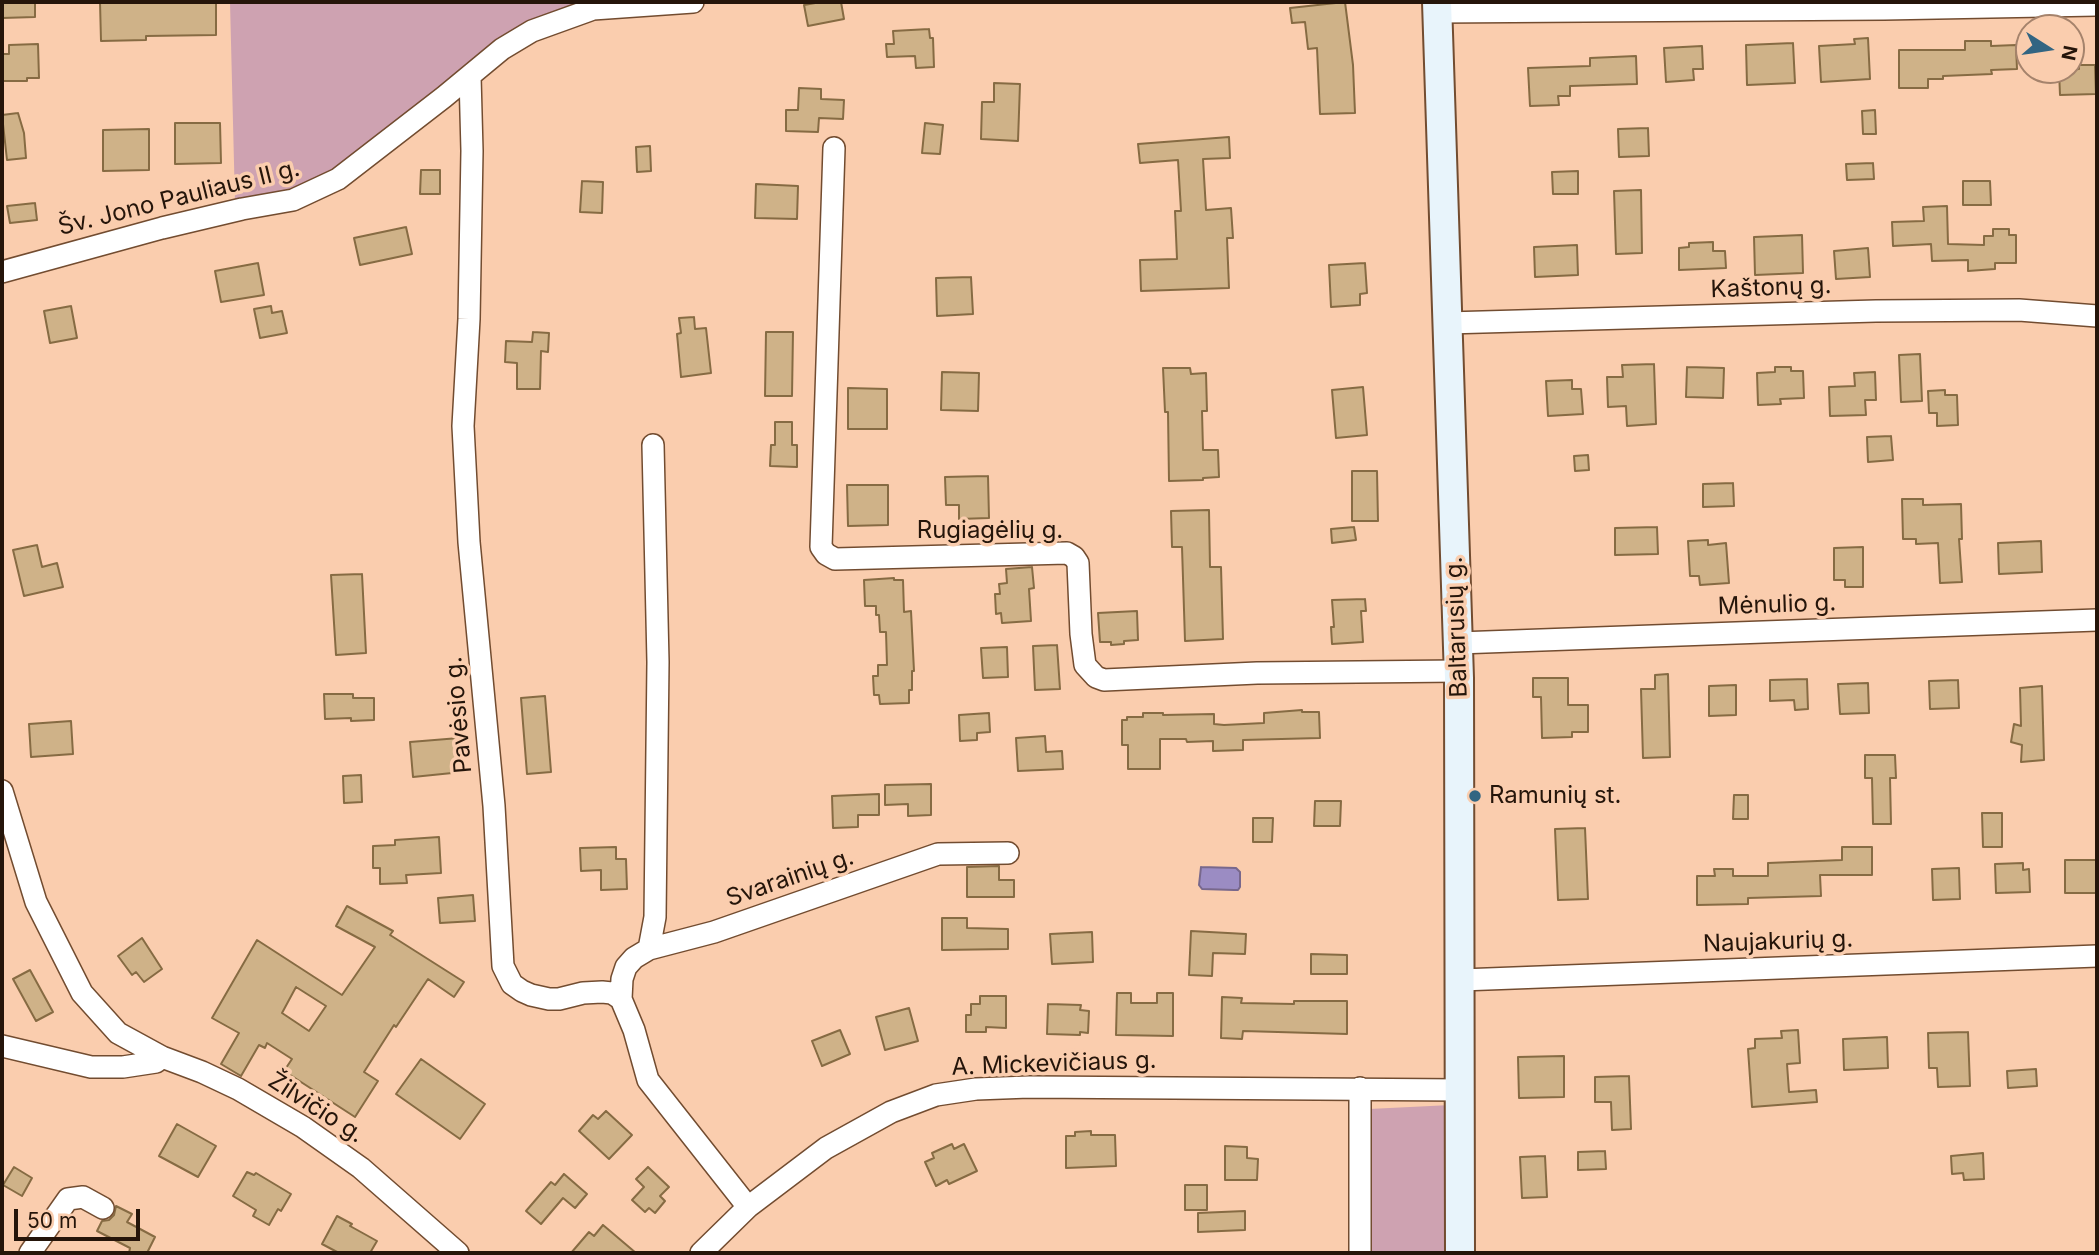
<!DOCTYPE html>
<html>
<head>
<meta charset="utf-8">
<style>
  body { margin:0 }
  #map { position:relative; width:2099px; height:1255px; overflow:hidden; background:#facdae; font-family:Inter,sans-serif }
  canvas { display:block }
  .frame { position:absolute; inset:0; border:4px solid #25150a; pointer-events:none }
  .north { position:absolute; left:2015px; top:14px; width:70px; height:70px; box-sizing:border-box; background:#facdae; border:2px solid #a5836c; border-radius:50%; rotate:102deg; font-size:19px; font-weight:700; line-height:28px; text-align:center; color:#25150a }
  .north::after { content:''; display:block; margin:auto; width:24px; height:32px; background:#326582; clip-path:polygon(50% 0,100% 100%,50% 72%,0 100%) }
  .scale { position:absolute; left:14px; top:1209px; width:126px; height:32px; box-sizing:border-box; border:4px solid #25150a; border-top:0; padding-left:9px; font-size:21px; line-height:24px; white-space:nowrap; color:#25150a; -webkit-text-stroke:5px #facdae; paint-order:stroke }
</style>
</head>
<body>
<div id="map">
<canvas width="2099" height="1255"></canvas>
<div class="frame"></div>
<div class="north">N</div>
<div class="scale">50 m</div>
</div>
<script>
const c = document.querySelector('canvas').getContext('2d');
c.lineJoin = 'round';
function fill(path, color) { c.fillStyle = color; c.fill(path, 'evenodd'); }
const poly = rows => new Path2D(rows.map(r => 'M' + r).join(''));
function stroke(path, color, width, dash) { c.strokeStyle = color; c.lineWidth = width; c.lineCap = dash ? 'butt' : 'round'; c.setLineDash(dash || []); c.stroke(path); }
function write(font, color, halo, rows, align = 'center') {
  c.font = font + ' Inter,sans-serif'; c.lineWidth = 7; c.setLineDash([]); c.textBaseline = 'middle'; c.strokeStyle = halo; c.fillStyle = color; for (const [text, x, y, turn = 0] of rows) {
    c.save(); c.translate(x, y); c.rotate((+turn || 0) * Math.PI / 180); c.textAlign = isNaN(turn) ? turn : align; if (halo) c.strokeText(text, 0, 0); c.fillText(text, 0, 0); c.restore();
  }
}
fill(poly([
  [230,2,628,2,579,7,360,157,299,189,235,203],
  [1451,1105,1450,1253,1366,1253,1369,1109]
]), '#cea2b1');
const water = poly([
  [1201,867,1236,868,1240,872,1240,887,1238,890,1234,890,1202,889,1199,885,1201,867]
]);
fill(water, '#9b8cc3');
stroke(water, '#78688c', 2);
const building = poly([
  [2,2,35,2,35,17,2,18,2,2],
  [100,2,216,2,216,35,146,36,146,40,101,41,100,2],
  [821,2,841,2,844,19,808,26,804,5,821,2],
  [1345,2,1353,65,1355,113,1320,114,1317,48,1308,49,1305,22,1292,23,1290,8,1345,2],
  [929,29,930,38,933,38,934,67,916,68,915,56,887,57,886,44,894,44,893,31,929,29],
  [1868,38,1870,79,1821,82,1819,46,1855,44,1854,39,1868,38],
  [1965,41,1991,41,1991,46,2016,45,2017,69,1991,70,1992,74,1943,76,1943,79,1928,79,1928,88,1899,88,1899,50,1965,50,1965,41],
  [1793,43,1795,83,1747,85,1746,45,1793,43],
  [38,44,39,78,27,78,27,81,2,81,2,54,9,54,9,45,38,44],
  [1702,46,1703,69,1693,69,1694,80,1666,82,1664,48,1702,46],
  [1636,56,1637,84,1570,86,1570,96,1558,96,1559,105,1530,106,1528,68,1590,66,1590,58,1636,56],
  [2079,65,2095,65,2096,94,2060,95,2059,70,2079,69,2079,65],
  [994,83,1020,84,1018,141,981,139,982,102,994,102,994,83],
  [799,88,821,89,821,99,844,100,843,119,819,118,818,132,786,131,786,110,798,110,799,88],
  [1875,110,1876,134,1863,134,1862,111,1875,110],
  [18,113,24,133,26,158,7,160,2,115,18,113],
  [175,123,220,123,221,163,175,164,175,123],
  [925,123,943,125,940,154,922,153,925,123],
  [1648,128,1649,156,1619,157,1618,129,1648,128],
  [149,129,149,170,103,171,103,130,149,129],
  [1229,137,1230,158,1203,159,1206,210,1231,208,1233,238,1227,238,1229,288,1141,291,1140,260,1177,259,1175,211,1181,211,1178,160,1140,163,1138,144,1229,137],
  [650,146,651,171,637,172,636,147,650,146],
  [1873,163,1874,179,1847,180,1846,164,1873,163],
  [421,170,440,170,440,194,420,194,421,170],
  [1578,171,1578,194,1553,194,1552,172,1578,171],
  [582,181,603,182,602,213,580,212,582,181],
  [1963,181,1990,181,1991,205,1963,205,1963,181],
  [756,184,798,186,797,219,755,218,756,184],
  [1641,190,1642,253,1616,254,1614,191,1641,190],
  [35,203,37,220,10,223,7,206,35,203],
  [1947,206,1948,244,1984,245,1984,236,1993,236,1993,229,2009,229,2009,235,2016,235,2016,263,1995,263,1995,269,1968,271,1968,260,1932,261,1931,244,1893,246,1892,222,1924,221,1923,207,1947,206],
  [406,227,412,254,360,265,354,238,406,227],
  [1802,235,1803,273,1755,275,1754,237,1802,235],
  [1713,242,1713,251,1725,251,1726,268,1679,270,1679,248,1689,247,1689,243,1713,242],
  [1577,245,1578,275,1535,277,1534,247,1577,245],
  [1868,248,1870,277,1836,279,1834,251,1868,248],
  [258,263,264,295,221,302,215,271,258,263],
  [1365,263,1367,293,1360,294,1360,305,1331,307,1329,265,1365,263],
  [971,277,973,314,937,316,936,278,971,277],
  [71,306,77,338,50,343,44,311,71,306],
  [271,306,272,313,282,311,287,333,260,338,254,309,271,306],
  [694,317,695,329,706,328,711,373,681,377,677,334,681,333,679,318,694,317],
  [533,332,549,333,548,352,541,351,540,389,517,389,517,363,505,362,506,341,532,342,533,332],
  [766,332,793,332,792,396,765,396,766,332],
  [1920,354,1922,401,1901,402,1899,355,1920,354],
  [1654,364,1656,424,1627,426,1626,406,1608,407,1607,377,1623,377,1622,365,1654,364],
  [1687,367,1724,368,1723,398,1686,397,1687,367],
  [1775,367,1791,367,1791,371,1803,371,1804,398,1780,399,1781,404,1758,405,1757,373,1775,372,1775,367],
  [1163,368,1190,368,1191,374,1206,373,1207,411,1202,411,1203,450,1218,450,1219,477,1203,478,1203,480,1169,481,1168,412,1165,412,1163,368],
  [942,372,979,373,978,411,941,410,942,372],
  [1875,372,1876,400,1865,400,1866,415,1830,416,1829,387,1855,386,1854,373,1875,372],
  [1572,380,1572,389,1581,389,1583,414,1548,416,1546,381,1572,380],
  [1363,387,1367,435,1336,438,1332,390,1363,387],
  [848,388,887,389,887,429,848,429,848,388],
  [1945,390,1945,395,1957,395,1958,425,1937,426,1937,413,1929,413,1928,391,1945,390],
  [775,422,792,422,792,445,797,445,797,467,770,466,771,445,775,445,775,422],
  [1891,436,1893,460,1868,462,1867,437,1891,436],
  [1588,455,1589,470,1575,471,1574,456,1588,455],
  [1352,471,1377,471,1378,521,1352,521,1352,471],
  [988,476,989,518,959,519,959,505,946,505,945,477,988,476],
  [1733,483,1734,506,1703,507,1703,484,1733,483],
  [847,485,888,485,888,525,848,526,847,485],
  [1902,499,1923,499,1923,505,1961,504,1962,539,1959,539,1962,582,1940,583,1938,543,1916,544,1916,539,1903,539,1902,499],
  [1209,510,1210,567,1221,567,1223,639,1185,641,1182,547,1172,547,1171,511,1209,510],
  [1354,527,1356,540,1332,543,1331,529,1354,527],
  [1657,527,1658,554,1615,555,1615,528,1657,527],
  [1708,540,1708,545,1726,543,1729,583,1700,585,1699,576,1690,576,1688,541,1708,540],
  [2041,541,2042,572,1999,574,1998,543,2041,541],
  [37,545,42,567,57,563,63,587,24,596,13,550,37,545],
  [1863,547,1863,587,1845,587,1845,580,1834,580,1834,548,1863,547],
  [1032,567,1034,588,1029,589,1031,621,1002,623,1001,613,996,614,995,594,1000,594,999,584,1007,583,1006,569,1032,567],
  [362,574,366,653,336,655,331,575,362,574],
  [894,578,894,580,903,580,904,612,911,611,914,671,912,671,912,690,909,690,909,703,880,704,879,695,874,695,873,676,878,676,878,665,887,665,886,632,880,632,879,615,876,615,876,606,865,606,864,580,894,578],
  [1365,599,1366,611,1361,611,1363,642,1332,644,1331,627,1334,627,1332,600,1365,599],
  [1137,611,1138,640,1124,641,1124,644,1111,645,1111,642,1100,642,1098,613,1137,611],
  [1057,645,1060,689,1035,690,1033,646,1057,645],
  [1007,647,1008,677,983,678,981,648,1007,647],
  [1668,674,1670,757,1643,758,1641,689,1655,689,1655,675,1668,674],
  [1533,678,1568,678,1568,705,1588,705,1588,732,1572,732,1572,737,1542,738,1541,697,1533,697,1533,678],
  [1807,679,1808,709,1795,710,1794,700,1770,701,1770,680,1807,679],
  [1958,680,1959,708,1930,709,1929,681,1958,680],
  [1868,683,1869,713,1840,714,1838,684,1868,683],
  [1736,685,1736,715,1709,716,1709,686,1736,685],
  [2042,686,2044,760,2021,762,2022,745,2011,742,2014,724,2021,726,2020,688,2042,686],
  [324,694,353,694,353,698,374,698,374,720,351,721,351,718,325,719,324,694],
  [545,696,551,772,527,774,521,698,545,696],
  [1302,710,1302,712,1319,712,1320,738,1243,740,1243,750,1213,751,1213,741,1187,742,1186,739,1160,739,1160,769,1128,769,1128,745,1122,745,1122,720,1127,720,1127,717,1143,717,1143,713,1163,713,1163,715,1214,714,1214,724,1224,725,1264,723,1264,713,1302,710],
  [989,713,990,732,977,733,977,740,960,741,959,715,989,713],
  [71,721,73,754,31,757,29,724,71,721],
  [1045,736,1046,752,1062,751,1063,769,1018,771,1016,738,1045,736],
  [459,738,462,772,413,777,410,742,459,738],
  [1865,755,1895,755,1896,778,1890,778,1891,824,1873,824,1872,778,1865,778,1865,755],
  [361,775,362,802,344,803,343,776,361,775],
  [931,784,931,815,908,816,908,804,885,805,885,785,931,784],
  [879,794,879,815,858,815,858,827,833,828,832,796,879,794],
  [1734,795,1748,795,1748,819,1733,819,1734,795],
  [1315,801,1341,801,1340,826,1314,826,1315,801],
  [1982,813,2002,813,2002,847,1983,847,1982,813],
  [1253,818,1273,818,1272,842,1253,842,1253,818],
  [1585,828,1588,899,1558,900,1555,829,1585,828],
  [439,837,441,873,406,875,407,883,380,884,380,868,373,868,373,846,395,845,395,840,439,837],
  [616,847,616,859,626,859,627,889,601,890,601,870,581,871,580,848,616,847],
  [1842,847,1872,847,1872,875,1820,875,1821,896,1748,898,1748,904,1697,905,1697,876,1715,876,1714,869,1733,869,1733,876,1768,876,1768,863,1842,860,1842,847],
  [2065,860,2097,860,2097,893,2065,893,2065,860],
  [2023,863,2023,870,2029,869,2030,892,1996,893,1995,864,2023,863],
  [999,866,999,880,1014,880,1014,897,967,897,967,867,999,866],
  [1959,868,1960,899,1933,900,1932,869,1959,868],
  [473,895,475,921,440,923,438,898,473,895],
  [347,906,393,931,390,935,464,982,454,997,428,979,396,1027,394,1025,364,1072,378,1081,355,1117,284,1071,292,1059,267,1043,265,1048,259,1045,241,1076,221,1064,239,1033,212,1018,257,940,342,995,375,947,336,926,347,906],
  [296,987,326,1006,309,1031,282,1013,296,987],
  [942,918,967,918,967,928,1008,929,1008,949,942,950,942,918],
  [1191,931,1246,934,1245,954,1213,953,1212,976,1189,975,1191,931],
  [1092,932,1093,962,1052,964,1050,934,1092,932],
  [142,938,162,969,144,982,136,972,132,975,118,956,142,938],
  [1311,954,1347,955,1347,974,1311,974,1311,954],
  [30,970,53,1012,36,1021,13,979,30,970],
  [1117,993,1131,993,1131,1003,1157,1003,1157,993,1173,993,1173,1036,1116,1035,1117,993],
  [980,996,1006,996,1006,1028,986,1027,986,1032,966,1032,966,1015,971,1015,971,1004,980,1004,980,996],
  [1222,997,1242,998,1241,1003,1294,1004,1294,1001,1347,1001,1347,1034,1243,1031,1242,1039,1221,1038,1222,997],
  [1048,1004,1081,1005,1080,1010,1089,1011,1088,1033,1080,1032,1080,1035,1047,1034,1048,1004],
  [909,1008,918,1041,885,1050,876,1017,909,1008],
  [840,1030,850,1054,822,1066,812,1041,840,1030],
  [1798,1030,1800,1063,1787,1064,1789,1092,1816,1090,1817,1102,1752,1107,1748,1049,1755,1048,1755,1039,1782,1038,1781,1031,1798,1030],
  [1968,1032,1970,1086,1938,1087,1937,1068,1929,1068,1928,1033,1968,1032],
  [1887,1037,1888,1068,1844,1070,1843,1039,1887,1037],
  [1564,1056,1564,1097,1519,1098,1518,1057,1564,1056],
  [421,1059,485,1104,460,1139,396,1094,421,1059],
  [2036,1069,2037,1086,2008,1088,2007,1071,2036,1069],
  [1629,1076,1631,1129,1612,1130,1611,1102,1595,1102,1595,1077,1629,1076],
  [606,1111,632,1135,609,1159,579,1131,593,1115,598,1119,606,1111],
  [177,1124,216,1146,198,1177,159,1156,177,1124],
  [1091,1131,1091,1135,1115,1135,1116,1166,1066,1168,1066,1136,1075,1136,1075,1132,1091,1131],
  [952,1144,954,1149,964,1144,977,1171,949,1184,947,1180,936,1186,925,1162,934,1158,932,1153,952,1144],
  [1225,1146,1247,1147,1247,1158,1258,1159,1257,1180,1225,1180,1225,1146],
  [1605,1151,1606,1169,1578,1170,1578,1152,1605,1151],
  [1983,1153,1984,1179,1964,1180,1963,1173,1952,1174,1951,1156,1983,1153],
  [1545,1156,1547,1197,1522,1198,1520,1157,1545,1156],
  [14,1167,32,1178,22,1196,3,1185,14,1167],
  [648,1167,669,1187,660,1196,665,1201,655,1213,649,1208,645,1212,632,1200,644,1187,636,1179,648,1167],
  [247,1172,254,1175,256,1173,291,1194,281,1211,278,1209,269,1225,253,1216,256,1210,233,1196,247,1172],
  [564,1174,587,1194,575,1208,563,1198,541,1224,526,1211,551,1182,555,1185,564,1174],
  [1185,1185,1207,1185,1207,1210,1185,1210,1185,1185],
  [116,1206,132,1214,127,1222,155,1237,147,1253,129,1253,130,1248,97,1231,102,1221,109,1220,114,1215,116,1206],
  [1245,1211,1245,1230,1198,1232,1198,1213,1245,1211],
  [337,1216,352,1224,350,1226,377,1241,370,1253,339,1253,322,1244,337,1216],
  [603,1225,636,1253,571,1253,589,1232,594,1236,603,1225]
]);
fill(building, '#cfb288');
stroke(building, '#866b43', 2);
const street = poly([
  [1437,12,1884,9,2097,5],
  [470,76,472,151,469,319,463,426,469,542,494,806,503,966,512,984,522,991,531,995,549,999,559,999,583,993,602,992,612,993,621,999,634,1030,648,1080,748,1207],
  [834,148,821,547,826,554,835,559,1067,553,1074,557,1078,563,1081,634,1085,665,1096,677,1104,680,1257,673,1459,671],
  [2,272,162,228,242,209,293,200,338,179,444,97,502,49,532,31,593,9,693,2],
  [1447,323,1876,311,2019,310,2097,316],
  [1458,643,2097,620],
  [2,791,36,902,82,993,118,1033,162,1057],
  [649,949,655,917,658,662,653,445],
  [1461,980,2097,956],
  [621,999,622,979,626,967,634,958,649,949,714,932,938,854,1008,853],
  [2,1046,91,1067,123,1067,156,1062,162,1057,202,1072,238,1089,303,1127,361,1168,458,1253],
  [30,1253,68,1199,83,1197,103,1208],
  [701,1253,748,1207,826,1148,891,1112,936,1095,976,1089,1029,1087,1461,1090],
  [1360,1253,1360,1088]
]);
const secondary = poly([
  [1437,2,1459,678,1460,1253]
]);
stroke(street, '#724c30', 24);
stroke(secondary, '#724c30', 32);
stroke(street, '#fff', 21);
stroke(secondary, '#e8f4fb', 28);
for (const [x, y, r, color] of [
  [1475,796,7,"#326582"]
]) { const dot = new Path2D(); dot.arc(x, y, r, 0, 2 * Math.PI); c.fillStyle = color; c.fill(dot); stroke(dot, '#facdae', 2.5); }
write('24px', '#25150a', '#facdae', [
  ["Šv. Jono Pauliaus II g.",179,198,-14],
  ["Kaštonų g.",1771,288,-2],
  ["Rugiagėlių g.",990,531],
  ["Mėnulio g.",1777,605,-2],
  ["Baltarusių g.",1457,627,-92],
  ["Pavėsio g.",459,715,-95],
  ["Svarainių g.",790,878,-19],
  ["Naujakurių g.",1778,942,-2],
  ["A. Mickevičiaus g.",1054,1064,-2],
  ["Žilvičio g.",316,1108,33]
]);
write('24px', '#25150a', '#facdae', [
  ["Ramunių st.",1489,796]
], 'left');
</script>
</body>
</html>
